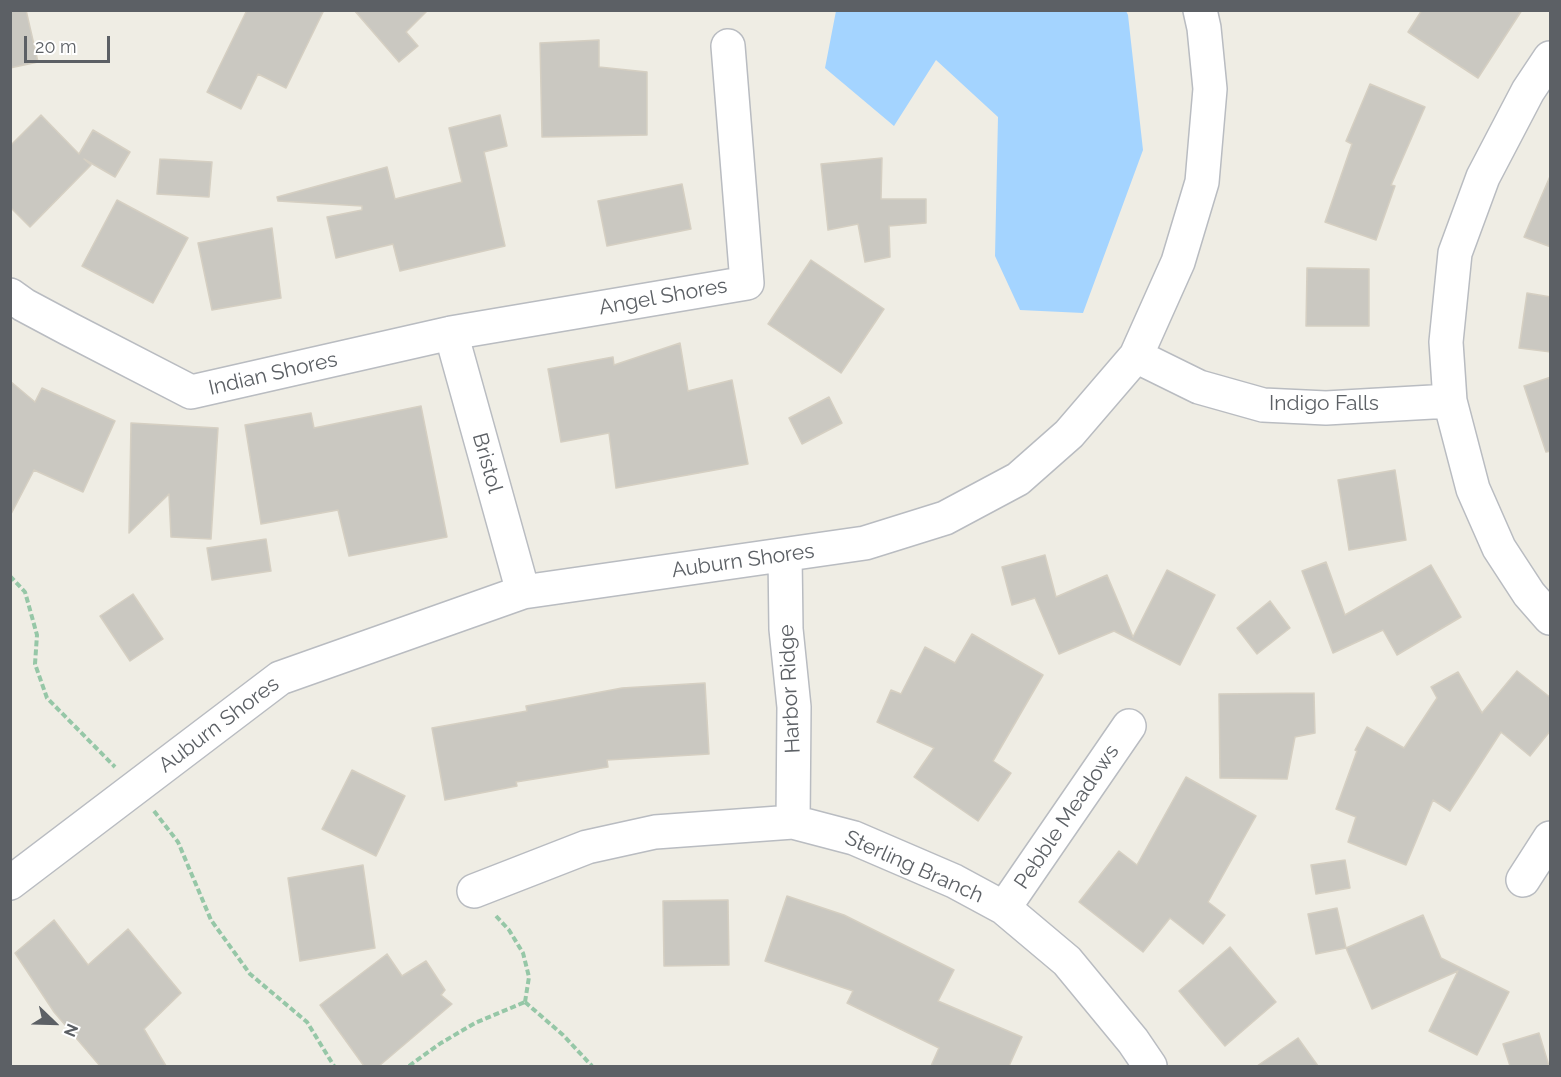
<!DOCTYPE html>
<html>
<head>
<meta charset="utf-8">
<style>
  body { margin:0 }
  #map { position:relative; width:1561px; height:1077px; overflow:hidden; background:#efede4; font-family:Raleway,sans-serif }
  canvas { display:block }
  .frame { position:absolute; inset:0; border:12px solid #5c6065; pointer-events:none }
  .north { position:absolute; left:24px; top:993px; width:60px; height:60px; -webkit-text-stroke:4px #fff; paint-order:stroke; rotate:113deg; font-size:16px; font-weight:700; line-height:24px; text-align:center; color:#5c6065 }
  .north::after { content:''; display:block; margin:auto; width:21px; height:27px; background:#5c6065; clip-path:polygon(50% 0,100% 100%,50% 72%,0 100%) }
  .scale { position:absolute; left:24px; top:36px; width:86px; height:27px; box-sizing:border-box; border:3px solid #5c6065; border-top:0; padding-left:8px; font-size:18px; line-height:21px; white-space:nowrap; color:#5c6065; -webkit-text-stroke:4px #fff; paint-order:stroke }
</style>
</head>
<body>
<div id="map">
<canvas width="1561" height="1077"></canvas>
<div class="frame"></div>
<div class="north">N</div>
<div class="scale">20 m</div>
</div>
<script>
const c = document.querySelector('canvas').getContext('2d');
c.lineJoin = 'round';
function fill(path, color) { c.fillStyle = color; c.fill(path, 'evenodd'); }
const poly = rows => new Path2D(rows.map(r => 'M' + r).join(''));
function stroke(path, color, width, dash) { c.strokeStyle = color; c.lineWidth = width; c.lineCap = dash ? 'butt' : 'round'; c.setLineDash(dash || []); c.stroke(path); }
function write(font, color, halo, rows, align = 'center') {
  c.font = font + ' Raleway,sans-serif'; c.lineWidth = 4.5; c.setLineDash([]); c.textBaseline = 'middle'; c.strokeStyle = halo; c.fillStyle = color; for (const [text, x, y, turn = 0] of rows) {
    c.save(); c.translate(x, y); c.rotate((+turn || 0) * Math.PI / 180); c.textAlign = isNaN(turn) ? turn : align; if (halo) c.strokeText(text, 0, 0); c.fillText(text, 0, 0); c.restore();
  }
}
fill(poly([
  [836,11,1126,11,1128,15,1143,150,1083,313,1020,310,995,256,998,117,936,60,894,126,825,68]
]), '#a4d4ff');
const building = poly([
  [10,10,26,10,38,62,10,68,10,10],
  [247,10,324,10,286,88,258,74,241,109,207,92,247,10],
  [354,10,428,10,406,32,418,46,399,62,354,10],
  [1422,10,1522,10,1478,78,1408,32,1422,10],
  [599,40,599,67,647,72,647,135,542,137,540,43,599,40],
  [1370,84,1425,107,1391,185,1395,186,1376,240,1325,222,1352,144,1346,141,1370,84],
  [41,115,79,154,93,130,130,152,115,177,84,159,91,165,30,227,10,207,10,146,41,115],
  [500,115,507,146,484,152,505,246,400,271,393,244,336,258,327,217,362,210,362,206,278,201,277,197,387,167,395,199,462,182,449,128,500,115],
  [882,158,881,199,926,199,926,223,889,226,890,257,865,262,858,224,828,230,821,164,882,158],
  [160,159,212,162,209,197,157,194,160,159],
  [1551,174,1551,247,1524,237,1551,174],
  [682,184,691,229,607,246,598,201,682,184],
  [117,200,188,238,153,303,82,266,117,200],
  [272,228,281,298,212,310,198,243,272,228],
  [811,260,884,309,841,373,768,324,811,260],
  [1307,268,1369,269,1369,326,1306,326,1307,268],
  [1527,293,1551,297,1551,352,1519,348,1527,293],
  [680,343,688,391,732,380,748,464,616,488,609,433,561,442,548,369,613,357,614,365,680,343],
  [1551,377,1551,451,1546,452,1524,386,1551,377],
  [10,381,35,402,42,388,115,421,83,492,34,470,10,516,10,381],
  [829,397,842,423,802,444,789,418,829,397],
  [421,406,447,537,349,556,338,510,261,524,245,425,311,413,314,428,421,406],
  [131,423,218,428,211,539,171,537,169,494,129,533,131,423],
  [1395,470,1406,540,1349,550,1338,480,1395,470],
  [266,539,271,571,212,580,207,548,266,539],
  [1045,555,1056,597,1107,575,1133,637,1167,570,1215,595,1180,665,1114,631,1059,654,1035,598,1012,605,1002,567,1045,555],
  [1326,562,1345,615,1431,565,1461,617,1397,655,1383,630,1333,653,1302,571,1326,562],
  [133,594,163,639,130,661,100,616,133,594],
  [1270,601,1290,628,1257,654,1237,628,1270,601],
  [972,634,1043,675,993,761,1011,773,978,821,914,777,934,748,877,722,891,690,901,694,925,647,955,663,972,634],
  [1517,671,1551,698,1551,730,1530,756,1501,732,1450,811,1433,800,1406,865,1348,842,1356,817,1336,809,1357,751,1355,750,1367,727,1404,748,1437,698,1431,687,1458,672,1482,713,1517,671],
  [705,683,709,754,607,760,608,767,516,782,517,786,445,800,432,728,527,711,526,706,622,688,705,683],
  [1314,693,1315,733,1295,737,1287,779,1220,778,1219,694,1314,693],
  [352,770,405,796,376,856,322,829,352,770],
  [1186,777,1256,816,1208,902,1225,915,1203,944,1170,918,1143,952,1079,902,1119,851,1137,865,1186,777],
  [1345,860,1350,888,1316,894,1311,865,1345,860],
  [363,865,375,948,300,961,288,878,363,865],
  [787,896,844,915,954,970,938,1001,1022,1037,1009,1066,931,1066,939,1048,847,1003,853,991,765,961,787,896],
  [728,900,729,965,664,966,663,901,728,900],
  [1337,908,1346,948,1316,954,1308,914,1337,908],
  [1423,915,1441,958,1509,992,1477,1055,1429,1031,1458,971,1372,1009,1346,948,1423,915],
  [54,920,88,965,128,929,181,993,144,1029,166,1066,100,1066,54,1012,15,953,54,920],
  [1230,947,1276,1002,1225,1046,1179,991,1230,947],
  [387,954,402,976,426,961,445,990,441,995,452,1004,379,1066,364,1066,320,1005,387,954],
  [1539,1033,1549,1066,1510,1066,1503,1044,1539,1033],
  [1298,1038,1318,1066,1257,1066,1298,1038]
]);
fill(building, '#cac8c1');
stroke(building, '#d5cfc2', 1.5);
const minor = poly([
  [1550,58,1528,91,1483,177,1455,253,1446,342,1450,401,1473,489,1499,548,1529,594,1550,618],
  [10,295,24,305,69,329,191,392,451,333,747,283,728,46],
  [451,333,523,592],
  [1136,356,1199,387,1263,405,1326,408,1450,401],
  [785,555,786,629,794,707,793,822],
  [1523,880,1550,838],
  [10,883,280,678,523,592,865,543,945,518,1018,479,1069,434,1136,356,1178,262,1202,182,1210,89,1204,28,1200,10],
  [474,891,587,847,655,832,793,822,854,838,954,881,1004,908,1067,961,1133,1041,1150,1066],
  [1004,908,1129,726]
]);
stroke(minor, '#b9bcc1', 36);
stroke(poly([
  [10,576,25,592,37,635,35,664,47,698,115,767],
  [154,811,178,842,211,920,250,974,307,1022,334,1066],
  [496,916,509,930,523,953,529,977,525,1002],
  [525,1002,563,1035,592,1066],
  [409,1066,441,1043,475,1023,525,1002]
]), '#96c7a7', 4, [6, 3]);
stroke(minor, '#fff', 33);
write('21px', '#5c6065', '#fff', [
  ["Angel Shores",663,297,-10],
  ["Indian Shores",273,374,-13],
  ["Indigo Falls",1324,404],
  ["Bristol",487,463,74],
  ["Auburn Shores",743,561,-8],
  ["Harbor Ridge",790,689,-93],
  ["Auburn Shores",219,725,-37],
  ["Pebble Meadows",1067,817,-56],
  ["Sterling Branch",914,867,24]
]);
</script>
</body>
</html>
